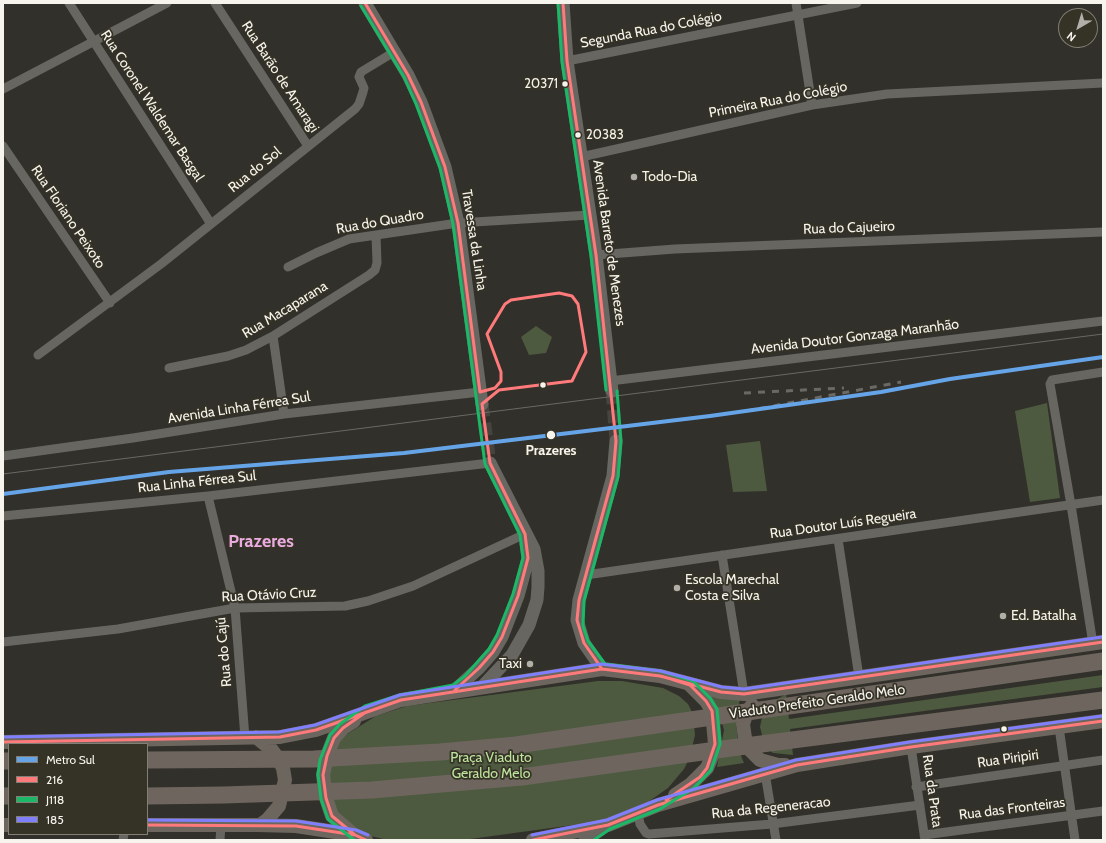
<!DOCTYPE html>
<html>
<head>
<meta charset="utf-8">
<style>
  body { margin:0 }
  #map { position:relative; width:1106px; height:843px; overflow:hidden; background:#32302a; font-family:Cabin,sans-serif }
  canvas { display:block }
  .frame { position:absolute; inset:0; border:4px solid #f6f4ed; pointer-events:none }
  .legend { position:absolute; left:8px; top:743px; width:140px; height:92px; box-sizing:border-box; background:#353226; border:1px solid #828076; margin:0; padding:5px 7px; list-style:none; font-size:12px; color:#f6f4ed }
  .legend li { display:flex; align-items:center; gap:8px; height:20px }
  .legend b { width:20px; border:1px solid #828076 }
  .north { position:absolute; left:1058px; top:8px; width:40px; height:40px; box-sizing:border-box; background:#353226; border:1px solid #828076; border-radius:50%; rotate:218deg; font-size:11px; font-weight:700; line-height:16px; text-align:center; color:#f6f4ed }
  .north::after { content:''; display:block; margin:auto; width:14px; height:18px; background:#b1afa9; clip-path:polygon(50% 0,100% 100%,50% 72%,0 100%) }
</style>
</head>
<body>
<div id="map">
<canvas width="1106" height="843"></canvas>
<div class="frame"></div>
<ul class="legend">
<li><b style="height:5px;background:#66a4e8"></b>Metro Sul</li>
<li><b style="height:5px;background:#ff7a7a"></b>216</li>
<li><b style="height:5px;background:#1ab867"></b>J118</li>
<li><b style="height:5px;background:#8080ff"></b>185</li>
</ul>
<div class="north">N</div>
</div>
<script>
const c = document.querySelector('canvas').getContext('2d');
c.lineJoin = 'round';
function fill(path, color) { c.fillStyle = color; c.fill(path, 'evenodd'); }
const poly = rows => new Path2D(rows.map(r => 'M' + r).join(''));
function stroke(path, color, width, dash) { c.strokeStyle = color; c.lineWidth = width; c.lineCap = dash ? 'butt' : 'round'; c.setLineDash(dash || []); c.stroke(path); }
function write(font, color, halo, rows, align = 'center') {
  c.font = font + ' Cabin,sans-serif'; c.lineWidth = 3.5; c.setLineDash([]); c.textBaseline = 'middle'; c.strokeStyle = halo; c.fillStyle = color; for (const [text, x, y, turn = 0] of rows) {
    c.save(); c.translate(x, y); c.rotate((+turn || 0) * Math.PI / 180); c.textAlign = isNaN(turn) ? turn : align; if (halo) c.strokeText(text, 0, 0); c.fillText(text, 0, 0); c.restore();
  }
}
fill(poly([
  [536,326,552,337,546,353,529,355,521,337],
  [1047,403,1060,498,1030,502,1015,411],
  [760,441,767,491,733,492,726,445],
  [1103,675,1103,687,790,729,793,755,773,753,765,746,760,727,763,713,774,701,786,694,789,719],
  [598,681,622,681,663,688,679,696,688,704,693,714,695,735,690,757,684,769,668,788,648,802,602,821,463,840,388,840,366,835,334,815,326,780,334,749,344,736,376,716,407,706],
  [708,696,740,698,736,723,739,751,744,763,717,767,724,730,718,709]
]), '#4d5a40');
stroke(poly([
  [612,391,616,441],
  [482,404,490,463]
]), '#46443e', 13, [13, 6]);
stroke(poly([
  [69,3,211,224],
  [215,3,308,146],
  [796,3,812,105],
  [567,61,857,3],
  [3,89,167,3],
  [3,146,110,303],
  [581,157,812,105,887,94,1103,83],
  [596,255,675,249,1103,232],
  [288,267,316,253,349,239,458,223,590,215],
  [273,336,284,414],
  [38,355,161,264,355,109,359,104,363,92,364,88,359,77,361,72,394,52],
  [169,368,228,356,246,350,273,336,369,275,375,270,377,263,376,235],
  [610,381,1103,321],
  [3,456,133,438,284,414,480,392],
  [208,496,235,608,245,738],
  [3,516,208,496,490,463],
  [838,539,859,677],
  [722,555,744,694],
  [586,575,1103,500],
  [3,642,118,629,235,608,345,606,368,601,413,586,525,534],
  [1093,644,1071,505,1050,384,1052,380,1103,372],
  [1059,727,1075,840],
  [911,747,925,840],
  [765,773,776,840],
  [916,787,1103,760],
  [638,814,640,824,646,833,649,834,772,824,920,805],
  [924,835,1103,811],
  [123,840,124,834],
  [220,840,221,825]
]), '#676661', 9);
stroke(poly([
  [365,3,408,75,421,102,445,167,458,223,482,404],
  [563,3,567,61,596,255,612,391],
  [602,669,584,643,577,620,579,600,613,476,616,441],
  [482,687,512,655,529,625,537,600,538,587,538,571,534,549,490,463],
  [455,690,479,668,493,652,502,637,518,596,524,574,528,558,526,544],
  [585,840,607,825]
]), '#676661', 13);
stroke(poly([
  [752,705,747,712,743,724,745,738,750,750,760,760,778,765,785,765],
  [256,737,272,750,277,757,283,768,285,780,279,806,267,820,260,825],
  [3,742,280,737,316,730,401,700,602,669,660,676,721,692,744,694,1103,642],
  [675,795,691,784,707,768,712,756,715,744,712,711,706,701,690,685],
  [3,825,9,825],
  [147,825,258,825,296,826,355,835,366,840],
  [353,834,332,816,326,798,323,775,327,756,334,738,343,728,354,721],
  [533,840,608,825,658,805,797,765,911,747,1103,721]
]), '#6c665f', 14);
stroke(poly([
  [147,760,314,759,440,752,516,745,1103,661],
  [3,761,9,761],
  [3,796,9,796],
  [147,796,224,795,372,790,522,777,738,747,1103,700]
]), '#6e665e', 17);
stroke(poly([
  [3,474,1103,334]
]), '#6a6965', 1);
stroke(poly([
  [744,393,844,388],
  [746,411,901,382]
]), '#6a6965', 3, [7, 7]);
stroke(poly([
  [365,3,408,75,421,102,445,167,458,223,480,392,495,388,501,381,501,372,487,334,505,304,511,300,559,293,572,296,578,304,586,352,572,381,499,390,482,404,490,463,525,534,528,558,518,596,502,637,493,652,479,668,455,690],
  [563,3,567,61,596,255,616,441,613,476,579,600,577,620,584,643,602,669],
  [366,712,343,728,334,738,327,756,323,775,326,798,332,816,355,835,366,840],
  [3,742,280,737,316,730,401,700,602,669,660,676,721,692,744,694,1103,642],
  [666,800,700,777,707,768,715,744,712,711,706,701,690,685,671,679],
  [147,825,296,826,355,835,366,840],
  [533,840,608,825,658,805,797,765,911,747,1103,721]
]), '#ff7a7a', 3);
stroke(poly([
  [558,3,562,62,591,256,606,390],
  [354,840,328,819,321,799,318,774,320,760,330,735,340,724,365,706,400,695,453,685,465,676,489,649,497,635,513,594,523,558,520,535,485,464,453,224,440,168,416,104,404,77,361,6],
  [594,840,610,829,660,809,694,788,711,770,720,744,717,709,710,698,693,681,661,671,605,664,588,641,583,626,584,601,618,477,621,441,617,391]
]), '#1ab867', 3);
stroke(poly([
  [3,737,279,732,315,725,400,695,601,664,661,671,722,687,744,689,1102,637],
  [147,820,296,821,356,830,368,835],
  [532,835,607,820,657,800,796,760,910,742,1102,716]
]), '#8080ff', 3);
stroke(poly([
  [3,494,169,472,404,453,710,416,881,392,950,379,1103,357]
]), '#66a4e8', 4);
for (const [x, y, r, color] of [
  [565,84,3.5,"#f6f4ed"],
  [578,135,3.5,"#f6f4ed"],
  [634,177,4,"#b1afa9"],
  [543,385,3.5,"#f6f4ed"],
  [551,435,5,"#f6f4ed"],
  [677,588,4,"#b1afa9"],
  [1003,616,4,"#b1afa9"],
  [530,664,4,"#b1afa9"],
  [1004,729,3.5,"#f6f4ed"]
]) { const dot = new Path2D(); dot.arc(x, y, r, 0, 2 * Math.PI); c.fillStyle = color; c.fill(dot); stroke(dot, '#353226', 1.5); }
write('13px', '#f6f4ed', '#353226', [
  ["20371",558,84],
  ["20383",586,135,"left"]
], 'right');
write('14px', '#f6f4ed', '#353226', [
  ["Segunda Rua do Colégio",651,30,-11],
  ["Rua Barão de Amaragi",280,77,57],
  ["Primeira Rua do Colégio",778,100,-11],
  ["Rua Coronel Waldemar Basgal",152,106,57],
  ["Rua do Sol",255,170,-39],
  ["Rua Floriano Peixoto",68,217,56],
  ["Rua do Quadro",380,222,-10],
  ["Rua do Cajueiro",849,228,-2],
  ["Travessa da Linha",474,240,81],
  ["Avenida Barreto de Menezes",609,243,82],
  ["Rua Macaparana",285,310,-31],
  ["Avenida Doutor Gonzaga Maranhão",855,337,-7],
  ["Avenida Linha Férrea Sul",239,408,-9],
  ["Rua Linha Férrea Sul",197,482,-6],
  ["Rua Doutor Luís Regueira",843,524,-8],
  ["Rua Otávio Cruz",269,595,-3],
  ["Rua do Cajú",224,652,-95],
  ["Viaduto Prefeito Geraldo Melo",817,702,-8],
  ["Rua Piripiri",1008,759,-8],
  ["Rua da Prata",932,791,82],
  ["Rua da Regeneracao",771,808,-6],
  ["Rua das Fronteiras",1012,809,-7]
]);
write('14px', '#f6f4ed', '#353226', [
  ["Todo-Dia",642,177],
  ["Escola Marechal",685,580],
  ["Costa e Silva",685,596],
  ["Ed. Batalha",1011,616],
  ["Taxi",522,664,"right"]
], 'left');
write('bold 14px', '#f6f4ed', '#353226', [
  ["Prazeres",551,451]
]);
write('14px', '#bfe49e', '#353226', [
  ["Praça Viaduto",491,758],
  ["Geraldo Melo",491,774]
]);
write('bold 18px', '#eaace0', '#353226', [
  ["Prazeres",261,542]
]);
</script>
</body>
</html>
